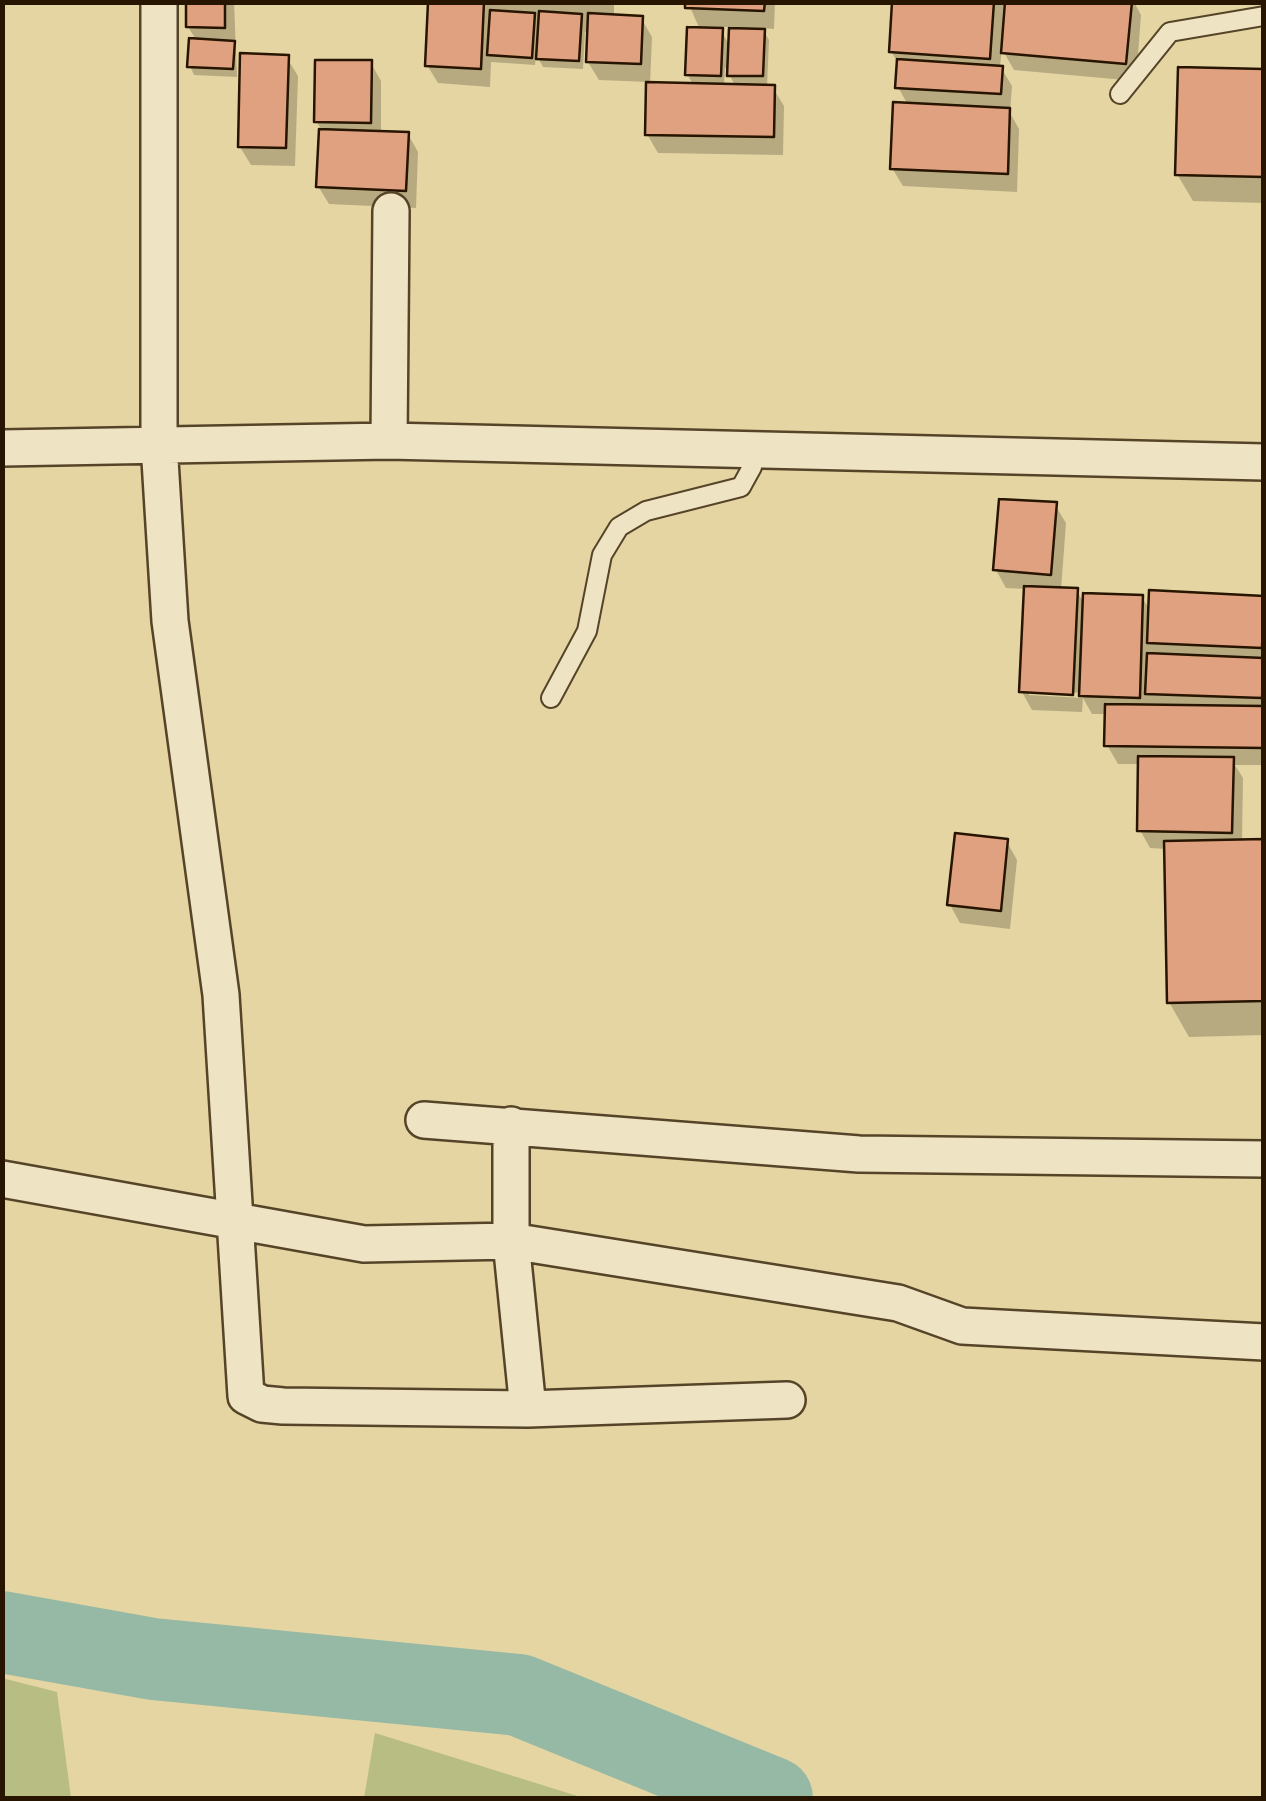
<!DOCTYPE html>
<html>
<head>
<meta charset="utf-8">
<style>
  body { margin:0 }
  #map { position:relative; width:1266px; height:1801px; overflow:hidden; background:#e5d5a2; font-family:"IM FELL DW Pica",serif }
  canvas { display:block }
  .frame { position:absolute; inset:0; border:5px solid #271401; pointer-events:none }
</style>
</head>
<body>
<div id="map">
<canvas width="1266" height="1801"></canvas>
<div class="frame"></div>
</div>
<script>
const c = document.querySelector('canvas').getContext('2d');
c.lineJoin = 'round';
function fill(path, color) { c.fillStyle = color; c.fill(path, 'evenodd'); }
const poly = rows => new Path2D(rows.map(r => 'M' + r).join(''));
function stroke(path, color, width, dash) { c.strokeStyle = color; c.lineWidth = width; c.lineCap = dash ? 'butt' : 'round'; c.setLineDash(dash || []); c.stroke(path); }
fill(poly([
  [2,1678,57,1692,71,1798,3,1798],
  [375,1733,584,1798,364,1798]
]), '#b7bd83');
fill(poly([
  [189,2,234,2,237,77,194,75,190,66,197,41,188,27],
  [431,2,614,2,614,17,641,18,652,37,650,85,694,86,687,74,700,30,688,2,775,2,774,29,762,28,769,40,767,87,773,88,784,106,783,155,658,153,647,134,649,82,599,80,588,62,589,32,585,32,583,69,543,67,536,54,535,65,491,62,490,87,438,83,427,65],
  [719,27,731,27,731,48],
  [725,67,736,87,724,86],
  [895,2,1134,2,1141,15,1136,81,1014,70,1002,49,1000,66,1012,86,1010,113,1019,129,1017,192,903,186,892,168,908,105,898,87,899,65,891,51],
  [287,58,298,76,295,166,251,165,240,147],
  [371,63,381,81,381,133,408,134,418,152,416,208,329,204,318,186,321,129,316,121],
  [1264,72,1264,203,1193,201,1177,174],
  [1055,505,1066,523,1061,590,1077,591,1085,605,1142,597,1151,612,1263,598,1264,765,1235,765,1243,778,1242,842,1264,841,1264,1035,1189,1037,1169,1002,1166,849,1150,848,1140,830,1141,764,1118,764,1107,745,1107,714,1092,714,1083,698,1085,693,1029,690,1029,695,1083,698,1082,712,1032,710,1022,692,1026,589,1006,588,996,570],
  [1007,842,1017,860,1010,929,960,923,950,905]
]), '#0003');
stroke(poly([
  [2,1632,153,1659,519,1695,772,1798]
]), '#96b9a5', 82);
const building = poly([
  [186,2,225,2,225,28,186,27,186,2],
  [428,2,484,2,481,69,425,66,428,2],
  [685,2,765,2,764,11,685,8,685,2],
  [892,2,994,2,990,59,889,52,892,2],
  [1005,2,1132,2,1126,64,1001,53,1005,2],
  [490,10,535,13,532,58,487,55,490,10],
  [539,11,582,14,579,61,536,59,539,11],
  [588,13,643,16,641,64,586,62,588,13],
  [687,27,723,28,721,76,685,75,687,27],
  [729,28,765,29,763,76,727,76,729,28],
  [189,38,235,41,233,69,187,67,189,38],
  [240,53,289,55,286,148,238,147,240,53],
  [897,59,1003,66,1001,94,895,88,897,59],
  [315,60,372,60,371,123,314,122,315,60],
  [1178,67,1264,69,1264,177,1175,175,1178,67],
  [646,82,775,85,774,137,645,135,646,82],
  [893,102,1010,108,1008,174,890,169,893,102],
  [319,129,409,132,406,191,316,187,319,129],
  [999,499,1057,502,1051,575,993,570,999,499],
  [1024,586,1078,588,1073,695,1019,692,1024,586],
  [1149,590,1264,596,1262,648,1147,643,1149,590],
  [1083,593,1143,595,1140,698,1079,696,1083,593],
  [1147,653,1264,658,1262,698,1145,694,1147,653],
  [1105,704,1264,706,1264,748,1104,746,1105,704],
  [1138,756,1234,757,1232,833,1137,831,1138,756],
  [955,833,1008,839,1001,911,947,905,955,833],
  [1264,839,1264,1001,1167,1003,1164,841,1264,839]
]);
fill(building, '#dfa180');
stroke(building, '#271401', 2.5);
const lane = poly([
  [1120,94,1170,32,1264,16],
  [551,698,587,631,602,555,619,527,646,511,741,487,752,467,751,450]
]);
const street = poly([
  [159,2,159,444,170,621,221,995,246,1396,262,1404,283,1406,528,1409,787,1400],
  [389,441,391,211],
  [2,448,389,441,1264,462],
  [424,1120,859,1154,1264,1159],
  [511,1125,511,1241,528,1409],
  [2,1179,364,1244,511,1241,898,1303,962,1326,1264,1342]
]);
stroke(lane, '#564429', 22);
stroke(street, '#564429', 40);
stroke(lane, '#eee4c3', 18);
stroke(street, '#eee4c3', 35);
</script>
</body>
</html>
